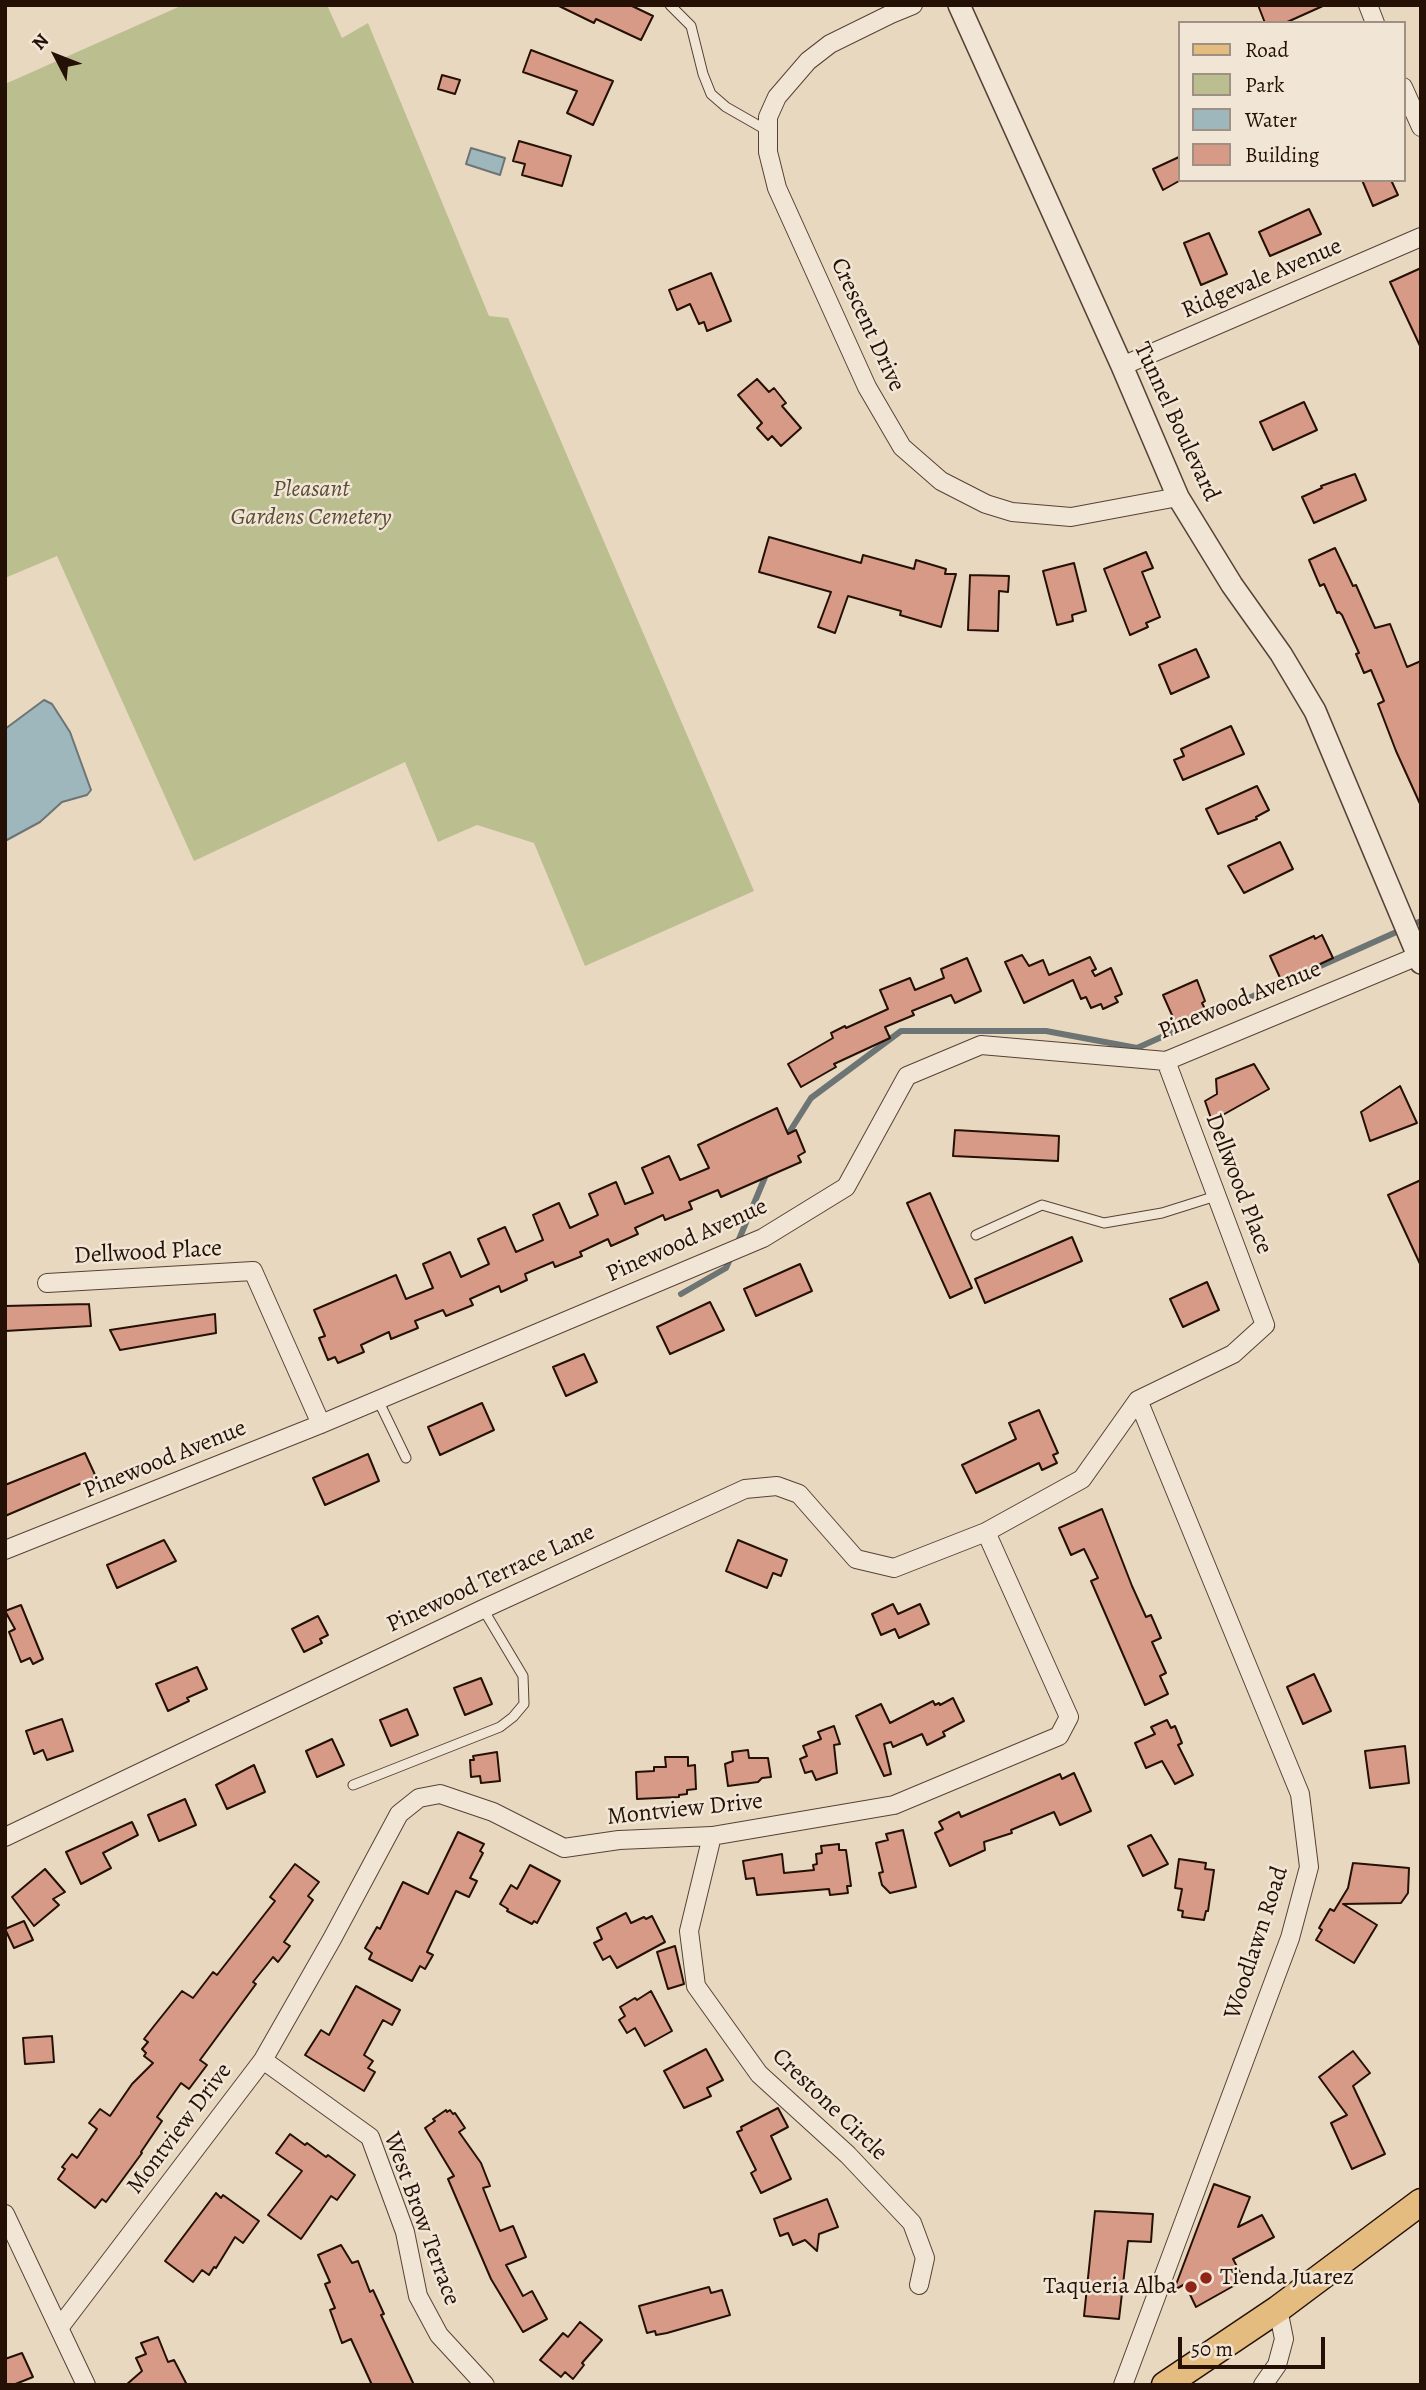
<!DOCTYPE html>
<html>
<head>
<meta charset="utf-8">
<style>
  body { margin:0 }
  #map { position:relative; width:1426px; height:2390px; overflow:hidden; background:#e9d8c0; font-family:Alegreya,serif }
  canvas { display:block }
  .frame { position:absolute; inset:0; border:7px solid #251006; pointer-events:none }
  .legend { position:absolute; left:1178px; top:21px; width:228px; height:161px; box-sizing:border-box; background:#f1e6d6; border:2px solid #9f9083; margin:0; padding:9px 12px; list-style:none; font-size:21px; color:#251006 }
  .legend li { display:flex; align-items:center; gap:14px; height:35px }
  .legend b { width:35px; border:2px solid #9f9083 }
  .north { position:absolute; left:21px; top:21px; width:70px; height:70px; -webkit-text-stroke:5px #f1e6d6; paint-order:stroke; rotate:312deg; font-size:19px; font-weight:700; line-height:28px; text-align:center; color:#251006 }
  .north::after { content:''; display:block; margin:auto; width:24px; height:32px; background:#251006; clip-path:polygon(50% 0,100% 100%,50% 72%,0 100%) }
  .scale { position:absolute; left:1178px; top:2337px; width:147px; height:32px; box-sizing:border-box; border:4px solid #251006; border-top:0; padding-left:9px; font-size:21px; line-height:24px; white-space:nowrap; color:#251006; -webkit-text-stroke:5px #f1e6d6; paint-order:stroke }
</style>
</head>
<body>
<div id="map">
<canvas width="1426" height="2390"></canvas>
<div class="frame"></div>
<ul class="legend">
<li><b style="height:9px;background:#e4bc80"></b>Road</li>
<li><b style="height:19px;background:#bbbe8f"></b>Park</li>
<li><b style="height:19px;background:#9db7bd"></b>Water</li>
<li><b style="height:19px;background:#d79a86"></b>Building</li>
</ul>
<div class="north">N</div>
<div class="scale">50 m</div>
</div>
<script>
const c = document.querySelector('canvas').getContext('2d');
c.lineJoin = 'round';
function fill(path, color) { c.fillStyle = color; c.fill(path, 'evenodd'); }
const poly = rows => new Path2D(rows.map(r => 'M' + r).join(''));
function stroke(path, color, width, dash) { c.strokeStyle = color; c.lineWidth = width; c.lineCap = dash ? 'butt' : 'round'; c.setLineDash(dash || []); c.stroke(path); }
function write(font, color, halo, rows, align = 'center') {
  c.font = font + ' Alegreya,serif'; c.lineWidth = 5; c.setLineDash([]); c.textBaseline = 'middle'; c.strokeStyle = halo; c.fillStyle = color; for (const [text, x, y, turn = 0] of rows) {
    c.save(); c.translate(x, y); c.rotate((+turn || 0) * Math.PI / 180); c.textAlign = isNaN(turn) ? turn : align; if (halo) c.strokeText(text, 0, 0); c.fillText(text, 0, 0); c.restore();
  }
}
fill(poly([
  [183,5,327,5,342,38,368,23,489,316,508,318,754,891,585,966,534,843,477,825,438,842,405,762,194,861,57,556,5,578,5,84]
]), '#bbbe8f');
const water = poly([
  [471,148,505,158,500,175,466,164,471,148],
  [44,700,52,704,70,732,91,790,87,795,62,802,40,822,5,841,5,729,44,700]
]);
fill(water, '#9db7bd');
stroke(water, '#6d7474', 2);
stroke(poly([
  [785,1139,811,1098,901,1031,1046,1031,1137,1048,1421,921],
  [737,1244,768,1170],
  [681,1294,726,1268,731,1257]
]), '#6d7474', 6);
const building = poly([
  [557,5,630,5,653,16,641,40,596,19,594,23,557,5],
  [1258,5,1325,5,1285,23,1265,23,1258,5],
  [531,50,613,81,593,125,567,113,577,91,523,72,531,50],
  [442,75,460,80,455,94,438,89,442,75],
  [519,141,571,156,562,186,522,175,525,164,513,161,519,141],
  [1179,157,1179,181,1163,190,1153,169,1179,157],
  [1362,180,1391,180,1398,195,1373,206,1362,180],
  [1309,209,1321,234,1270,256,1259,232,1309,209],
  [1209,233,1227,274,1201,285,1184,243,1209,233],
  [1421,268,1421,348,1390,282,1421,268],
  [711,273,731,321,707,331,704,322,699,324,690,304,677,310,669,290,711,273],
  [757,379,769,392,774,388,786,403,782,406,801,428,781,446,772,436,768,440,757,428,762,423,738,395,757,379],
  [1304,402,1317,430,1273,450,1260,422,1304,402],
  [1355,474,1366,500,1314,523,1302,497,1322,488,1321,486,1355,474],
  [769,537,861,563,863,555,914,569,916,560,946,569,945,574,956,574,941,627,900,615,901,611,848,596,835,633,818,627,831,592,759,572,769,537],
  [1335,548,1353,586,1356,585,1375,628,1390,624,1407,667,1421,661,1421,806,1396,751,1378,704,1384,701,1371,670,1364,673,1356,654,1359,653,1342,615,1339,612,1337,613,1324,584,1320,586,1309,560,1335,548],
  [1146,552,1153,568,1142,572,1160,617,1146,623,1148,627,1130,635,1104,569,1146,552],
  [1074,563,1086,611,1072,615,1073,621,1057,625,1043,571,1074,563],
  [970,575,1009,576,1008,592,999,591,998,631,968,630,970,575],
  [1196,649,1209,677,1171,694,1159,665,1196,649],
  [1231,726,1244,754,1183,780,1174,760,1184,756,1181,749,1231,726],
  [1257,786,1269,810,1256,817,1257,819,1218,834,1206,809,1257,786],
  [1280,842,1293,869,1244,893,1228,866,1280,842],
  [1322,935,1333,958,1282,982,1270,956,1314,936,1315,939,1322,935],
  [1022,955,1029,966,1043,960,1049,975,1090,957,1096,969,1092,971,1095,976,1111,968,1122,994,1115,997,1118,1002,1103,1009,1101,1004,1091,1008,1086,997,1081,999,1073,980,1024,1003,1005,962,1022,955],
  [967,958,981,991,955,1003,951,995,912,1011,914,1015,885,1027,890,1038,834,1064,836,1067,801,1087,788,1064,833,1038,831,1033,845,1026,846,1028,888,1009,880,990,910,978,915,990,944,978,941,969,967,958],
  [1197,980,1205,1001,1202,1003,1206,1011,1176,1024,1163,995,1197,980],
  [1254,1064,1269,1089,1212,1121,1205,1101,1217,1094,1216,1079,1254,1064],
  [1400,1086,1417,1123,1370,1141,1361,1112,1400,1086],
  [777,1108,788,1134,796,1130,805,1152,798,1156,801,1162,721,1197,718,1190,689,1202,692,1209,665,1220,663,1215,635,1228,638,1234,611,1246,608,1239,580,1252,582,1256,555,1267,553,1262,525,1274,527,1280,501,1292,499,1286,470,1299,473,1305,446,1316,443,1310,415,1321,418,1328,391,1339,389,1332,361,1345,364,1352,338,1363,335,1357,328,1360,319,1338,325,1336,314,1310,396,1275,406,1299,433,1288,423,1264,450,1252,461,1277,489,1264,478,1239,505,1227,516,1252,543,1240,533,1215,559,1203,570,1228,598,1215,589,1194,616,1182,625,1204,653,1193,642,1168,669,1156,680,1180,709,1168,698,1145,777,1108],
  [955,1130,1059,1136,1058,1161,953,1156,955,1130],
  [1421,1180,1421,1266,1388,1195,1421,1180],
  [930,1193,972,1288,950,1298,907,1203,930,1193],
  [1072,1237,1082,1261,985,1303,975,1279,1072,1237],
  [800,1264,812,1291,756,1316,744,1289,800,1264],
  [1207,1282,1219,1310,1183,1327,1170,1299,1207,1282],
  [710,1302,724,1330,670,1354,657,1327,710,1302],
  [89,1304,91,1326,5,1331,5,1306,89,1304],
  [215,1314,216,1333,120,1350,110,1330,215,1314],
  [584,1354,597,1382,566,1396,553,1367,584,1354],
  [482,1403,494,1430,440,1455,428,1427,482,1403],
  [1039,1410,1058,1453,1053,1455,1057,1463,1042,1470,1039,1463,976,1493,962,1465,1016,1439,1009,1423,1039,1410],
  [85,1453,96,1477,5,1516,5,1485,85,1453],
  [368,1454,379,1481,325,1505,313,1478,368,1454],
  [1102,1509,1132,1586,1146,1617,1151,1615,1161,1638,1152,1642,1166,1673,1160,1676,1168,1694,1145,1705,1091,1581,1098,1578,1084,1549,1071,1555,1059,1528,1102,1509],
  [164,1540,176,1561,117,1588,107,1565,164,1540],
  [738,1540,787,1560,781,1576,773,1573,767,1588,726,1571,738,1540],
  [893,1604,898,1614,920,1604,929,1624,899,1638,895,1629,881,1635,872,1614,893,1604],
  [21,1605,43,1659,33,1664,30,1658,21,1662,9,1632,15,1629,5,1611,21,1605],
  [318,1616,328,1635,320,1639,322,1643,304,1652,292,1629,318,1616],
  [197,1667,207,1689,187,1698,189,1701,168,1711,156,1684,197,1667],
  [1314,1674,1331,1711,1303,1724,1287,1687,1314,1674],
  [481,1678,492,1704,465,1715,454,1688,481,1678],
  [953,1698,964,1721,943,1732,945,1736,927,1745,922,1734,893,1747,891,1742,884,1744,891,1774,884,1776,856,1716,881,1704,890,1723,933,1701,935,1705,939,1703,940,1705,953,1698],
  [407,1709,418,1735,391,1746,380,1720,407,1709],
  [62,1719,73,1751,47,1760,43,1750,34,1754,26,1731,62,1719],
  [1167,1720,1171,1728,1175,1726,1182,1743,1178,1745,1193,1775,1175,1784,1162,1761,1146,1768,1135,1743,1155,1734,1151,1727,1167,1720],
  [834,1726,840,1744,834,1745,837,1773,816,1780,812,1771,805,1773,800,1759,807,1756,803,1746,821,1739,818,1732,834,1726],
  [332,1739,344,1765,317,1777,306,1751,332,1739],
  [1405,1746,1409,1783,1370,1788,1365,1751,1405,1746],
  [748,1750,749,1758,768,1758,771,1777,762,1778,758,1782,728,1786,725,1764,733,1761,732,1752,748,1750],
  [497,1752,500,1781,481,1783,480,1776,471,1777,470,1760,474,1760,473,1756,497,1752],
  [665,1757,688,1757,688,1766,695,1765,696,1789,687,1790,687,1794,679,1795,679,1797,637,1799,636,1772,654,1771,654,1767,666,1767,665,1757],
  [254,1765,265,1792,227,1809,216,1785,254,1765],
  [1074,1773,1091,1811,1060,1825,1054,1812,1011,1830,1012,1833,984,1842,985,1850,950,1866,935,1833,943,1829,939,1822,959,1812,961,1817,1060,1774,1062,1779,1074,1773],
  [185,1799,196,1825,159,1841,148,1815,185,1799],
  [132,1822,138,1835,103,1853,111,1868,81,1884,66,1852,132,1822],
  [903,1830,916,1887,890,1893,882,1885,879,1873,883,1872,876,1843,888,1840,886,1834,903,1830],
  [458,1832,484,1844,480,1851,483,1853,470,1878,477,1881,469,1897,456,1891,427,1952,433,1955,425,1969,420,1966,412,1981,369,1959,372,1953,365,1948,377,1927,380,1929,403,1882,428,1894,458,1832],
  [1151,1835,1168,1864,1143,1876,1128,1846,1151,1835],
  [839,1844,839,1850,846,1850,851,1886,847,1886,848,1893,830,1895,829,1889,757,1895,754,1878,746,1879,743,1861,782,1854,784,1873,814,1870,813,1865,817,1864,816,1854,822,1853,821,1846,839,1844],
  [1179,1859,1206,1863,1205,1869,1214,1870,1208,1911,1206,1911,1204,1920,1182,1917,1183,1911,1178,1910,1182,1889,1175,1888,1179,1859],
  [1353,1863,1409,1868,1408,1893,1401,1903,1343,1904,1377,1925,1354,1963,1316,1940,1322,1930,1319,1928,1330,1909,1334,1911,1348,1888,1353,1863],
  [295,1864,319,1882,308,1896,313,1900,284,1942,290,1946,278,1962,273,1957,253,1982,256,1984,200,2060,207,2065,189,2089,181,2083,157,2117,162,2121,141,2152,142,2153,106,2202,102,2199,95,2208,58,2179,65,2169,62,2167,72,2154,77,2158,97,2129,89,2123,100,2109,110,2116,132,2084,153,2063,144,2056,146,2053,142,2049,148,2042,144,2039,154,2026,182,1991,193,1998,213,1972,217,1975,275,1901,270,1897,295,1864],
  [530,1865,560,1881,537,1923,534,1921,532,1924,507,1911,508,1909,500,1904,511,1885,517,1889,530,1865],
  [45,1869,65,1892,53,1899,59,1905,34,1926,12,1897,45,1869],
  [626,1913,631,1923,644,1917,646,1919,652,1916,665,1942,617,1968,610,1956,603,1960,594,1943,602,1939,597,1928,626,1913],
  [24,1921,33,1940,14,1948,5,1929,24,1921],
  [675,1946,684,1984,668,1989,657,1952,675,1946],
  [356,1986,400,2010,392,2025,383,2020,364,2055,373,2061,368,2068,375,2072,364,2091,305,2055,321,2030,329,2035,356,1986],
  [651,1991,672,2031,645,2046,635,2028,627,2033,619,2020,625,2016,620,2007,635,1998,637,2000,651,1991],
  [52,2036,54,2062,25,2064,23,2038,52,2036],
  [706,2049,723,2080,707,2088,711,2096,684,2108,664,2071,706,2049],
  [1353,2051,1370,2073,1353,2086,1385,2154,1352,2169,1331,2123,1347,2115,1319,2077,1353,2051],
  [778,2108,788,2127,771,2136,791,2179,761,2193,751,2173,756,2170,737,2132,742,2130,741,2127,778,2108],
  [446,2110,447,2112,450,2110,453,2114,455,2113,465,2128,459,2132,481,2163,490,2186,483,2188,500,2231,513,2226,526,2257,506,2265,523,2296,532,2291,547,2319,523,2332,491,2279,448,2179,454,2176,425,2128,435,2121,433,2119,446,2110],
  [290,2134,305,2145,307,2143,326,2157,328,2155,355,2175,337,2200,331,2196,301,2239,268,2215,302,2171,276,2153,290,2134],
  [1214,2184,1250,2197,1238,2227,1262,2215,1274,2237,1233,2259,1244,2280,1196,2307,1185,2284,1174,2290,1214,2184],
  [216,2193,221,2198,223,2195,259,2221,243,2243,235,2237,216,2268,214,2267,209,2275,202,2270,193,2282,165,2261,216,2193],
  [827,2199,838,2227,819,2234,817,2251,805,2240,793,2245,788,2233,780,2236,774,2219,827,2199],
  [1095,2211,1153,2214,1151,2242,1128,2241,1119,2319,1084,2316,1095,2211],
  [341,2245,352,2263,358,2261,370,2292,373,2290,384,2314,381,2315,414,2385,372,2385,351,2339,342,2343,330,2310,335,2308,325,2284,330,2282,318,2255,341,2245],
  [709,2287,711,2293,722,2290,730,2315,667,2333,656,2335,655,2331,647,2333,639,2306,709,2287],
  [580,2322,602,2340,582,2363,584,2365,573,2379,565,2372,561,2377,540,2360,563,2333,568,2337,580,2322],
  [158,2337,168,2362,174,2360,187,2385,126,2385,142,2371,136,2358,146,2354,141,2343,158,2337],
  [22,2353,33,2377,13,2385,5,2385,5,2359,22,2353]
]);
fill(building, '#d79a86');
stroke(building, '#251006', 2);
const service = poly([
  [670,5,691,26,703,74,711,94,726,107,768,131],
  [976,1235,1042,1205,1104,1223,1162,1213,1216,1196],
  [378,1400,406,1458],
  [353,1785,500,1727,513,1717,524,1704,523,1676,483,1609]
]);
const minor = poly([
  [913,5,891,14,830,44,808,61,777,97,768,117,768,152,777,188,867,387,902,447,941,481,986,504,1012,512,1071,517,1178,497],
  [1368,5,1375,23],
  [1403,87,1421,127],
  [1122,366,1421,237],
  [47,1283,253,1271,321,1424],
  [5,1550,321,1424,763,1238,846,1187,907,1076,981,1045,1166,1061,1418,956],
  [712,1836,689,1931,696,1986,759,2074,848,2155,912,2223,925,2258,919,2285],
  [5,1837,483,1609,745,1489,777,1486,799,1494,856,1559,894,1568,986,1532,1082,1479,1138,1400,1233,1354,1265,1325,1166,1061],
  [263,2060,370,2137,405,2232,418,2296,439,2335,485,2385],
  [5,2214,86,2385],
  [59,2328,263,2060,332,1939,399,1814,419,1798,440,1794,493,1812,564,1848,619,1840,712,1836,894,1805,1059,1736,1069,1717,986,1532],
  [1123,2385,1290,1938,1309,1867,1300,1794,1138,1400],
  [1263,2385,1277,2365,1284,2339,1278,2309]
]);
const tertiary = poly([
  [959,5,1122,366,1178,497,1232,585,1281,654,1315,711,1421,963]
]);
const primary = poly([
  [1165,2385,1278,2309,1421,2202]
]);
stroke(service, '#564234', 11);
stroke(minor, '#564234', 20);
stroke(tertiary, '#564234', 24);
stroke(primary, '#251006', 29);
stroke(service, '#f1e6d6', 9);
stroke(minor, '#f1e6d6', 18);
stroke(tertiary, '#f1e6d6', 21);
stroke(primary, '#e4bc80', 26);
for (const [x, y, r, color] of [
  [1206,2278,7,"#8f2418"],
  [1191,2287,7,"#8f2418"]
]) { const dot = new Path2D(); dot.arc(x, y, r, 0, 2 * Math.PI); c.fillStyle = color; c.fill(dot); stroke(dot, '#f1e6d6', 2.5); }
write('24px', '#251006', '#f1e6d6', [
  ["Ridgevale Avenue",1262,279,-23],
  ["Crescent Drive",867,325,65],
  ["Tunnel Boulevard",1176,422,65],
  ["Pinewood Avenue",1240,1001,-22],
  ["Dellwood Place",1238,1184,69],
  ["Pinewood Avenue",687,1241,-24],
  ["Dellwood Place",148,1253,-3],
  ["Pinewood Avenue",165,1460,-22],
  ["Pinewood Terrace Lane",491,1579,-25],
  ["Montview Drive",685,1810,-6],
  ["Woodlawn Road",1257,1943,-72],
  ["Crestone Circle",829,2105,44],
  ["Montview Drive",180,2129,-53],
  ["West Brow Terrace",421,2219,70]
]);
write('italic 24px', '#5a4d36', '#f1e6d6', [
  ["Pleasant",311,490],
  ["Gardens Cemetery",311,518]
]);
write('24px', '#251006', '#f1e6d6', [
  ["Tienda Juarez",1220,2278],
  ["Taqueria Alba",1177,2287,"right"]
], 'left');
</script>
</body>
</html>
